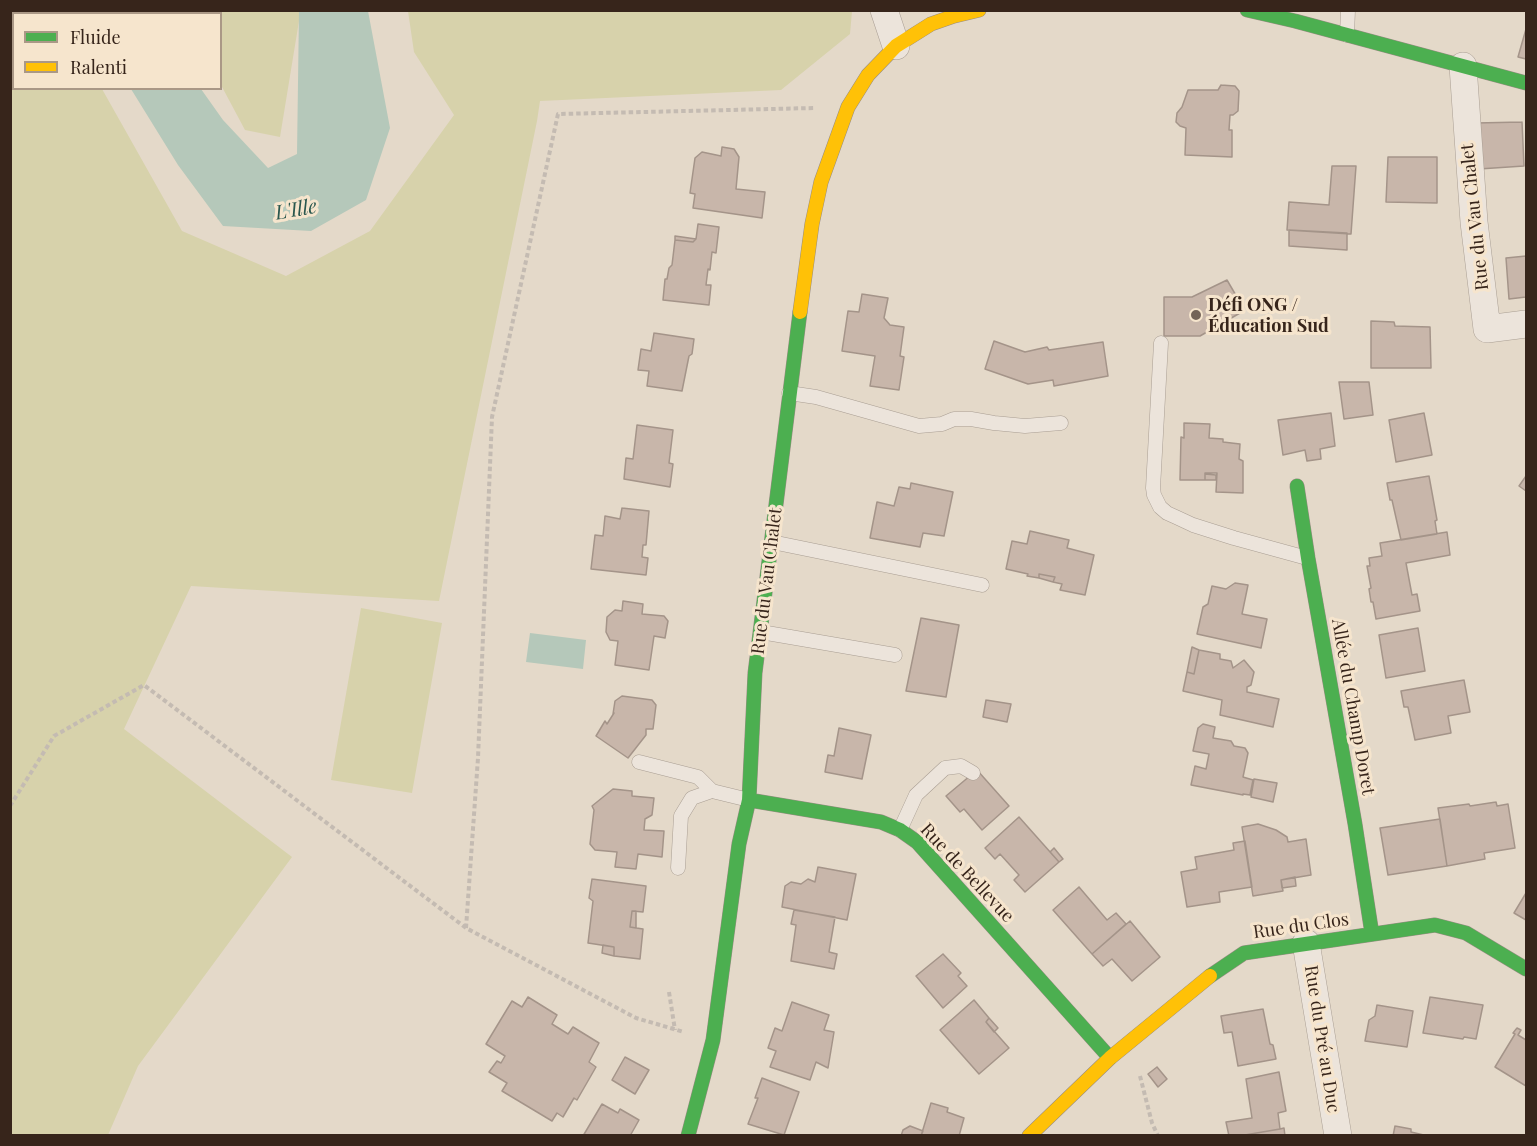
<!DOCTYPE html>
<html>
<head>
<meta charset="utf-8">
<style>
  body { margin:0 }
  #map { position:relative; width:1537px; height:1146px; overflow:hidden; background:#e4d9c9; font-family:"Playfair Display",serif }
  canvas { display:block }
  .frame { position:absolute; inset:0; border:12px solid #37251b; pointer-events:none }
  .legend { position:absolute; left:12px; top:12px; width:210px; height:78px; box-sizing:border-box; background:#f6e5cd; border:2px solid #aa9886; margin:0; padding:8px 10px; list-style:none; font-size:18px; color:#37251b }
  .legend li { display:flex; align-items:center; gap:12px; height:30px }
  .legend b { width:30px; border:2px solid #aa9886 }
</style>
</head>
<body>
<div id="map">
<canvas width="1537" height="1146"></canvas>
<div class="frame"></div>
<ul class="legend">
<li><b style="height:8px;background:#4caf50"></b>Fluide</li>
<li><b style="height:8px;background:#ffc107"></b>Ralenti</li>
</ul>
</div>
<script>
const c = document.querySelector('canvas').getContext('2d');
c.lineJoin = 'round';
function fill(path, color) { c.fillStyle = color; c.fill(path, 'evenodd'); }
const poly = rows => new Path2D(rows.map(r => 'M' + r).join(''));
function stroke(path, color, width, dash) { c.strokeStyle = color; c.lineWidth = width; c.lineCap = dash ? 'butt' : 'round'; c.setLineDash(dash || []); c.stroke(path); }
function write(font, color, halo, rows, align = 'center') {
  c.font = font + ' "Playfair Display",serif'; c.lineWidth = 6; c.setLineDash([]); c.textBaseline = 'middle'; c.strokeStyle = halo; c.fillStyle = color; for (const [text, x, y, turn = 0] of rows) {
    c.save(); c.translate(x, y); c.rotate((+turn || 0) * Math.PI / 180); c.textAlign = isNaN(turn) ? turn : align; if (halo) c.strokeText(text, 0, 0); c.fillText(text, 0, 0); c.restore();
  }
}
fill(poly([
  [10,11,32,11,36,13,14,14,14,88,102,89,182,231,286,276,370,231,454,115,414,52,408,11,852,11,850,34,781,90,540,101,537,121,439,601,191,586,124,729,292,857,138,1066,108,1135,11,1135],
  [180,11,299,11,299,21,280,137,245,130,221,85,220,14,182,13],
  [361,608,442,623,412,793,331,780]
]), '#d7d2ab');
fill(poly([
  [299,11,368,11,390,128,366,200,311,231,223,226,178,165,131,89,201,89,223,120,268,168,297,154],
  [530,633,586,640,583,669,526,662]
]), '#b5c8ba');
const building = poly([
  [1526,29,1526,59,1518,57,1526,29],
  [1221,85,1235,86,1239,91,1238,111,1233,115,1230,115,1229,130,1232,130,1232,157,1185,155,1186,128,1180,126,1176,122,1177,113,1182,107,1188,90,1218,90,1221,85],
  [1522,122,1524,166,1479,169,1476,123,1522,122],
  [722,147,734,149,739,157,736,189,765,192,762,218,693,208,695,194,690,193,695,158,702,152,721,156,722,147],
  [1388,157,1437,157,1437,203,1386,202,1388,157],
  [1332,166,1356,166,1351,234,1287,230,1289,202,1329,205,1332,166],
  [698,224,719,227,716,253,712,252,710,270,708,269,706,285,711,285,709,305,663,300,665,279,667,279,669,268,672,265,675,240,693,242,696,239,698,224],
  [1289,230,1347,233,1347,250,1289,246,1289,230],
  [675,236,696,239,693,242,675,240,675,236],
  [1526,256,1526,297,1509,299,1506,258,1526,256],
  [1227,280,1241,304,1240,313,1200,336,1164,336,1164,297,1192,297,1227,280],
  [862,294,888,298,884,318,890,325,904,327,900,356,904,357,899,390,870,386,875,356,842,351,848,311,859,312,862,294],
  [1371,321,1394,322,1395,326,1430,327,1431,368,1371,368,1371,321],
  [654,333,694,339,692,354,689,356,682,391,647,386,649,371,638,370,641,349,651,351,654,333],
  [994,341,1025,352,1047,347,1049,350,1103,342,1108,376,1054,386,1053,380,1028,384,985,369,994,341],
  [1339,382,1369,382,1373,415,1344,419,1339,382],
  [1331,413,1335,446,1320,449,1321,459,1307,461,1305,450,1283,455,1278,420,1331,413],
  [1424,413,1432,455,1396,462,1389,420,1424,413],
  [1184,423,1210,424,1209,438,1223,439,1223,442,1240,444,1239,459,1243,461,1243,493,1216,492,1217,473,1205,473,1205,480,1180,480,1181,437,1184,438,1184,423],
  [637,425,673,430,669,463,673,464,670,487,624,479,626,458,633,459,637,425],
  [1205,474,1216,475,1216,480,1205,480,1205,474],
  [1429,476,1437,520,1435,521,1437,534,1401,540,1392,500,1390,500,1387,483,1429,476],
  [1526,476,1526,491,1519,486,1526,476],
  [911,483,953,492,944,536,923,533,920,547,870,538,877,502,894,506,899,487,910,489,911,483],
  [622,508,649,511,646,545,643,545,642,557,648,558,646,575,591,569,595,535,603,536,605,516,620,519,622,508],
  [1030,531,1069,540,1067,548,1094,555,1085,595,1060,590,1062,584,1053,582,1055,577,1039,574,1039,578,1027,576,1028,574,1006,569,1012,541,1027,544,1030,531],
  [1447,532,1450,555,1406,563,1412,595,1417,594,1420,611,1376,619,1373,602,1371,602,1369,589,1371,588,1367,566,1370,566,1369,558,1382,556,1380,543,1447,532],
  [1039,574,1055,577,1053,582,1039,578,1039,574],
  [1235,583,1248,585,1242,614,1267,619,1261,648,1197,634,1203,607,1208,604,1212,586,1226,589,1235,583],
  [623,601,643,604,642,614,664,616,668,621,665,638,654,636,649,670,615,665,618,641,610,640,606,632,607,617,615,610,622,611,623,601],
  [921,618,959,625,946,697,906,691,921,618],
  [1418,628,1425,671,1386,678,1379,635,1418,628],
  [1192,647,1199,650,1194,674,1187,672,1192,647],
  [1199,650,1220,654,1220,659,1231,661,1233,668,1244,660,1254,672,1251,685,1247,687,1247,692,1279,699,1273,727,1220,715,1222,700,1183,691,1187,672,1194,674,1199,650],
  [1464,680,1470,712,1448,716,1451,733,1415,740,1408,707,1404,707,1401,691,1464,680],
  [622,696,652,700,656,705,653,729,646,729,646,735,628,758,596,736,605,721,607,724,614,713,613,714,615,701,622,696],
  [986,700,1011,704,1007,722,983,717,986,700],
  [1203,724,1215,727,1213,738,1231,741,1234,746,1245,748,1248,753,1243,777,1253,780,1250,795,1243,794,1243,795,1238,794,1191,785,1195,766,1206,769,1209,754,1193,751,1198,728,1203,724],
  [839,728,871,735,862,779,825,772,828,755,834,756,839,728],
  [977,770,1009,806,982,830,964,809,960,812,946,796,977,770],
  [1254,779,1277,783,1273,802,1251,797,1254,779],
  [613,789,632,791,632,796,654,798,652,815,645,819,644,830,664,831,662,857,638,854,636,869,615,867,617,852,595,850,590,844,594,810,592,806,613,789],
  [1496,802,1497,806,1508,804,1515,848,1484,853,1485,859,1447,866,1438,808,1469,804,1470,806,1496,802],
  [1019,817,1059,862,1025,892,1014,880,1019,875,1000,854,995,859,985,848,1019,817],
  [1440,819,1447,866,1388,875,1380,828,1440,819],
  [1258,824,1276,830,1287,837,1288,842,1306,839,1311,875,1281,880,1283,891,1253,896,1242,827,1258,824],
  [1245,841,1252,887,1219,892,1220,902,1187,907,1181,872,1197,869,1195,857,1234,850,1233,843,1245,841],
  [1054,848,1063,859,1059,862,1050,852,1054,848],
  [818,867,856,874,847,920,782,907,785,886,791,882,801,884,808,879,815,882,818,867],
  [1295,877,1296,886,1282,888,1281,880,1295,877],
  [592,879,646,886,643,912,632,911,630,927,643,929,640,959,614,956,614,947,588,943,593,901,589,898,592,879],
  [1079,887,1107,920,1116,913,1126,924,1092,954,1053,910,1079,887],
  [1526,893,1526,920,1514,913,1526,893],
  [794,910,835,917,829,952,837,954,834,969,791,961,796,925,791,924,794,910],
  [632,911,636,911,636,928,630,927,632,911],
  [1130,921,1160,957,1132,981,1112,959,1103,966,1092,954,1130,921],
  [603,945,614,947,614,956,602,953,603,945],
  [943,954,961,973,958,976,967,986,943,1008,916,976,943,954],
  [528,997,557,1015,552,1024,568,1034,573,1027,599,1043,589,1062,596,1067,577,1100,574,1098,563,1117,557,1113,552,1121,502,1091,507,1083,489,1072,497,1061,501,1063,505,1056,486,1044,512,1001,522,1007,528,997],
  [1430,997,1483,1005,1476,1039,1464,1037,1463,1039,1423,1033,1430,997],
  [974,1000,989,1018,986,1022,1009,1048,979,1074,940,1030,974,1000],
  [792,1002,829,1015,824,1030,834,1032,828,1068,816,1062,810,1080,770,1067,776,1051,768,1048,775,1028,782,1031,792,1002],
  [1377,1005,1413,1011,1407,1047,1365,1041,1369,1020,1375,1016,1377,1005],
  [1263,1009,1270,1044,1273,1045,1276,1059,1238,1066,1232,1032,1224,1033,1221,1016,1263,1009],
  [989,1018,998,1028,994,1032,986,1022,989,1018],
  [1517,1028,1521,1030,1518,1035,1526,1040,1526,1086,1495,1067,1515,1034,1513,1033,1517,1028],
  [625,1057,649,1070,635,1094,612,1080,625,1057],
  [1157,1067,1167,1079,1158,1087,1148,1074,1157,1067],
  [1279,1072,1286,1111,1278,1113,1280,1129,1239,1136,1229,1136,1226,1122,1252,1118,1246,1079,1279,1072],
  [762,1078,799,1092,784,1135,748,1124,758,1098,755,1098,762,1078],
  [931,1103,948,1108,947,1112,964,1118,959,1136,921,1136,931,1103],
  [602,1104,618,1113,620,1109,639,1120,630,1136,583,1136,602,1104],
  [910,1126,923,1131,921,1136,901,1136,903,1130,910,1126],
  [1395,1126,1411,1129,1411,1132,1428,1136,1393,1136,1395,1126],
  [1284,1128,1285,1136,1239,1136,1280,1129,1284,1128]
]);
fill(building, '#c8b6aa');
stroke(building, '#a49489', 1.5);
const lane = poly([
  [1347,35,1348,10],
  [1161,343,1153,488,1154,495,1160,507,1167,513,1178,518,1193,525,1234,538,1307,558],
  [789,393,816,397,919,426,942,424,954,419,971,419,994,423,1025,426,1061,423],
  [772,542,982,585],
  [761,632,895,655],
  [639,762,698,777,712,791],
  [900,830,916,795,945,768,961,766,973,773],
  [678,868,681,816,692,798,712,791,749,800]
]);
const street = poly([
  [884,10,896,46],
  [1463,66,1474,222,1487,329,1526,324],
  [1306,943,1338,1136]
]);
const fast = poly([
  [1247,10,1295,21,1526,83],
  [1297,486,1308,558,1355,824,1372,934],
  [749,800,881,822,900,830,917,842,1110,1058],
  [1210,976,1244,953,1435,925,1466,933,1526,969],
  [688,1136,713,1040,739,844,749,800,755,673,800,312]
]);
const slow = poly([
  [800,312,812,224,821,182,848,107,868,75,896,46,931,24,954,16,979,10],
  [1029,1136,1110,1058,1210,976]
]);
stroke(lane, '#a99e93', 15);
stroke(street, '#a99e93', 28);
stroke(fast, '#988d83', 15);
stroke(slow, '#988d83', 15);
stroke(poly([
  [10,806,54,736,144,685,466,928,636,1018,684,1032],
  [466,928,478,758,492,417,558,114,814,108],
  [669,992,675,1030],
  [1140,1076,1152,1123,1158,1136]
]), '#c4bbb2', 4, [4.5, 3]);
stroke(lane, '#ece4db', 14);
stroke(street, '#ece4db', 27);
stroke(fast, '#4caf50', 14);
stroke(slow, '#ffc107', 14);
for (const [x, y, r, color] of [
  [1196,315,6,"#746458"]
]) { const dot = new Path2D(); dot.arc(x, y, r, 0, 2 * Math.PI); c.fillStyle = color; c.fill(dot); stroke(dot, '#f6e5cd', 2); }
write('18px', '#37251b', '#f6e5cd', [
  ["Rue du Vau Chalet",1475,217,-96],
  ["Rue du Vau Chalet",767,581,-83],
  ["Allée du Champ Doret",1353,707,80],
  ["Rue de Bellevue",967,873,47],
  ["Rue du Clos",1301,926,-8],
  ["Rue du Pré au Duc",1322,1039,81]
]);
write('bold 18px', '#37251b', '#f6e5cd', [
  ["Défi ONG /",1208,305],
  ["Éducation Sud",1208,326]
], 'left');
write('italic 20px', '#2a574e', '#f6e5cd', [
  ["L'Ille",296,210,-10]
]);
</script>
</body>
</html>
